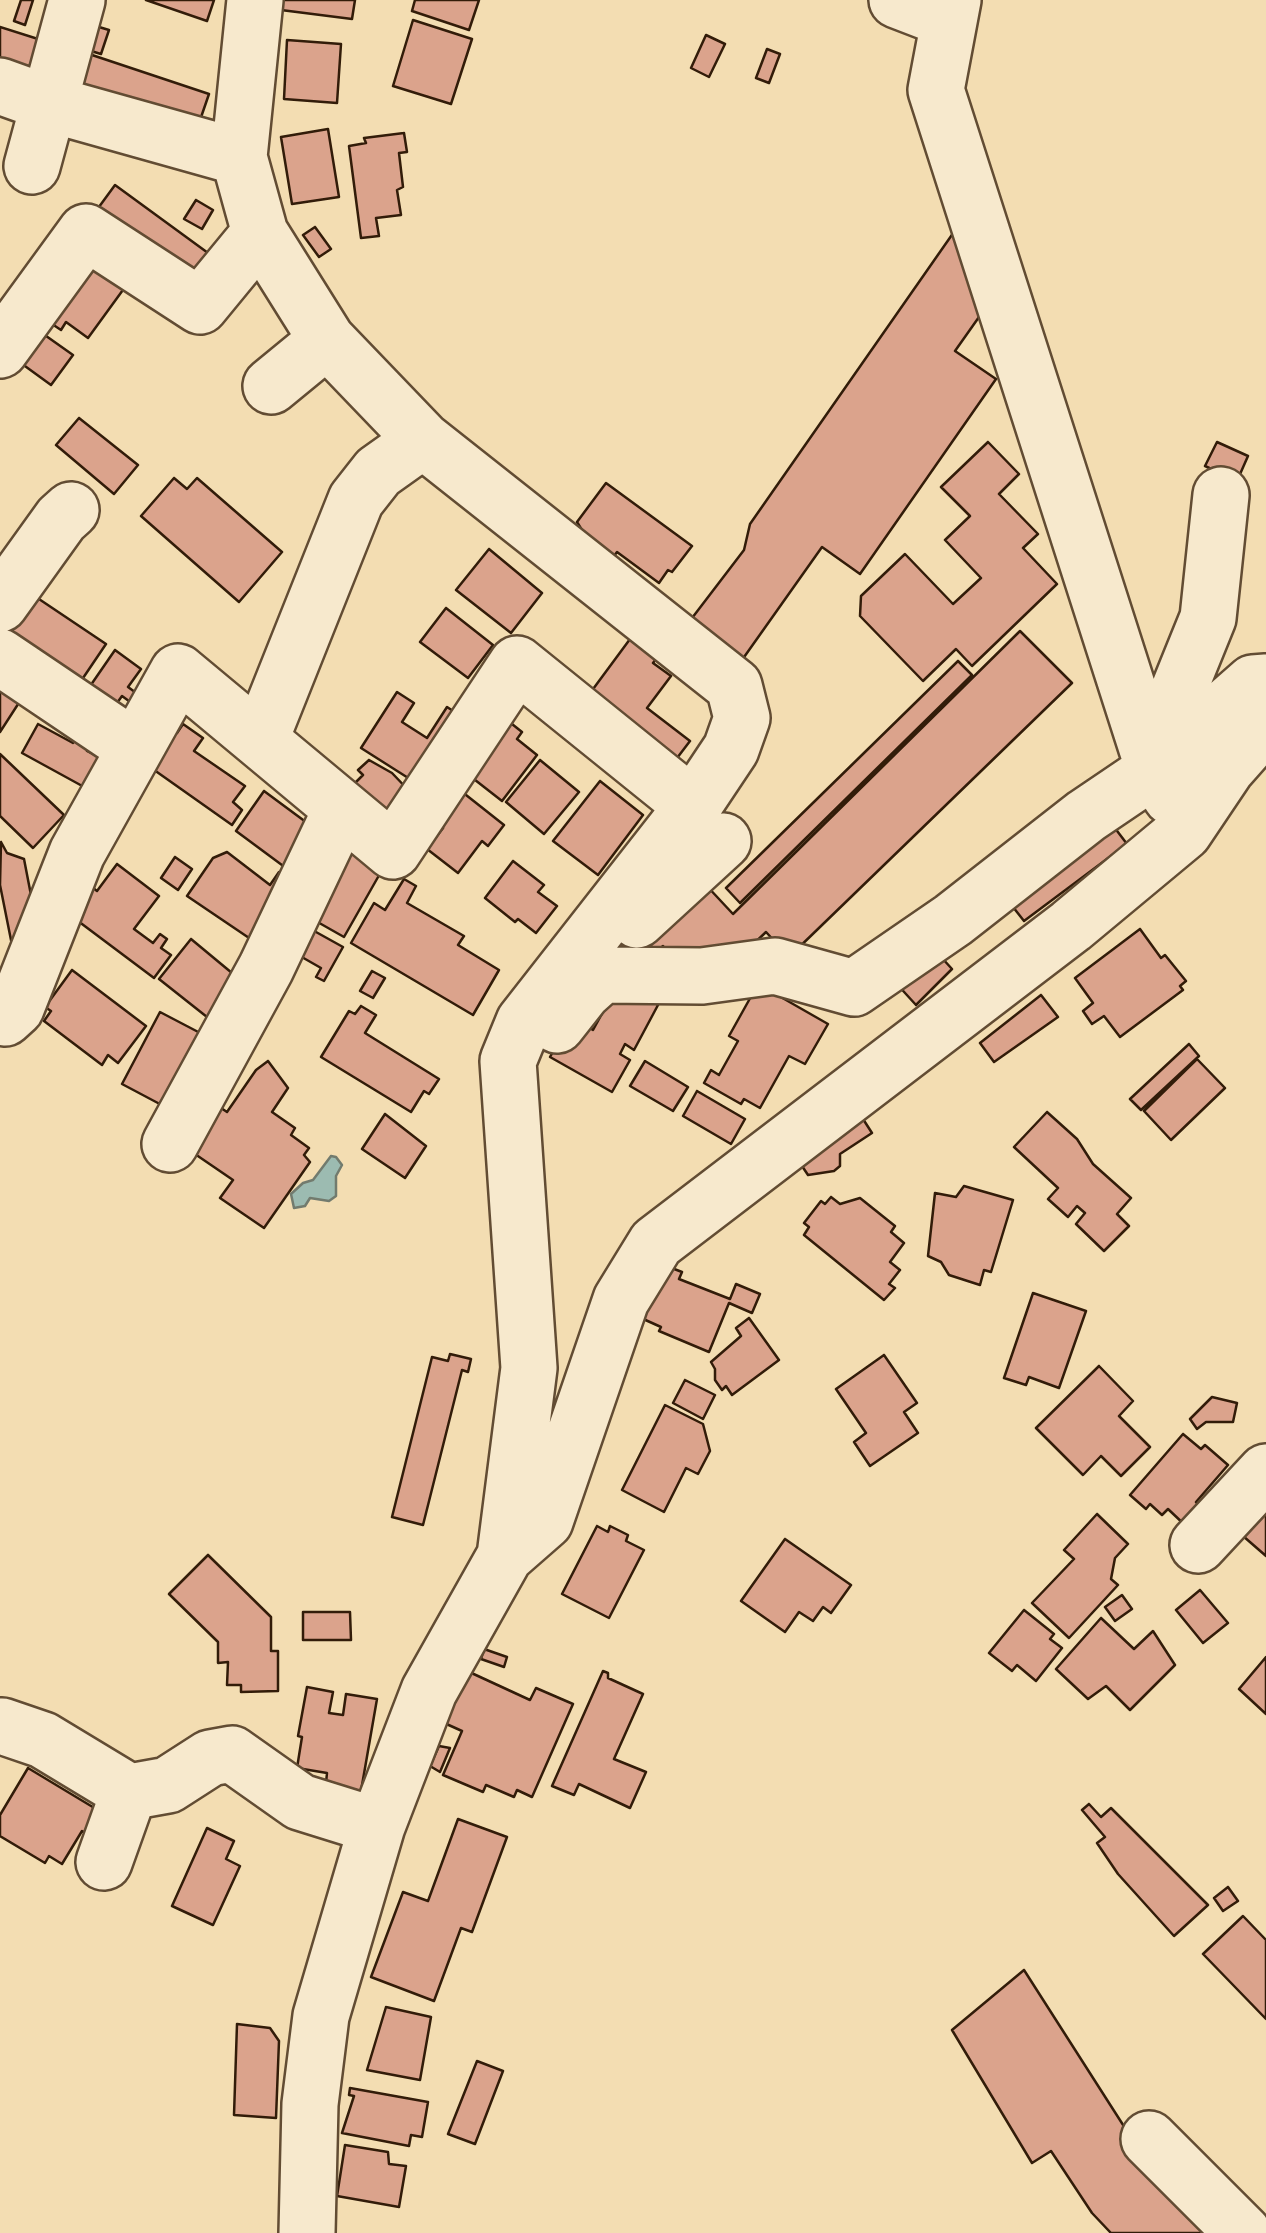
<!DOCTYPE html>
<html>
<head>
<meta charset="utf-8">
<style>
  body { margin:0 }
  canvas { display:block; background:#f3ddb2 }
</style>
</head>
<body>
<canvas width="1266" height="2233"></canvas>
<script>
const c = document.querySelector('canvas').getContext('2d');
c.lineJoin = 'round';
function fill(path, color) { c.fillStyle = color; c.fill(path, 'evenodd'); }
const poly = rows => new Path2D(rows.map(r => 'M' + r).join(''));
function stroke(path, color, width, dash) { c.strokeStyle = color; c.lineWidth = width; c.lineCap = dash ? 'butt' : 'round'; c.setLineDash(dash || []); c.stroke(path); }
const water = poly([
  [331,1156,336,1157,342,1165,336,1176,336,1196,329,1201,310,1198,305,1206,294,1208,291,1194,303,1183,313,1180,331,1156]
]);
fill(water, '#9cbbb1');
stroke(water, '#727b6e', 2.5);
const building = poly([
  [21,0,33,0,25,25,14,21,21,0],
  [146,0,214,0,207,21,146,0],
  [283,0,355,0,352,19,281,10,283,0],
  [415,0,479,0,469,30,412,11,415,0],
  [413,20,472,39,451,104,393,86,413,20],
  [0,27,57,45,47,75,0,60,0,27],
  [99,27,109,30,101,54,91,51,99,27],
  [706,35,725,44,709,77,691,68,706,35],
  [287,40,341,44,337,103,284,99,287,40],
  [767,49,780,54,769,83,756,78,767,49],
  [77,50,209,94,198,126,67,82,77,50],
  [328,129,339,197,292,204,281,137,328,129],
  [404,133,407,152,399,153,403,187,397,190,401,215,376,218,379,236,361,238,349,146,366,143,364,138,404,133],
  [115,185,219,261,199,287,96,211,115,185],
  [196,200,213,210,202,229,184,219,196,200],
  [315,227,331,249,319,257,303,235,315,227],
  [956,229,979,317,955,351,996,379,860,574,822,547,742,660,689,622,744,550,750,524,956,229],
  [86,252,128,283,88,338,66,322,61,330,46,320,86,252],
  [32,326,73,355,51,385,18,361,32,326],
  [79,418,138,465,114,494,56,445,79,418],
  [988,442,1019,474,999,494,1038,534,1023,548,1057,584,972,666,956,649,923,681,860,616,861,596,905,554,953,604,981,578,945,540,970,516,941,487,988,442],
  [1217,442,1248,456,1237,481,1205,466,1217,442],
  [174,478,187,489,197,478,282,552,239,602,141,516,174,478],
  [606,483,692,546,672,572,668,570,659,583,617,552,614,556,585,535,577,522,606,483],
  [489,549,542,593,511,633,456,590,489,549],
  [27,591,106,644,79,684,1,630,27,591],
  [446,608,493,645,468,678,420,642,446,608],
  [1020,631,1072,683,789,957,766,932,743,954,673,957,663,946,653,954,644,945,705,884,733,914,1020,631],
  [633,635,659,655,653,663,671,676,647,708,690,741,671,766,582,704,633,635],
  [115,650,141,669,128,687,139,695,133,704,122,696,112,710,86,692,115,650],
  [958,661,972,675,740,903,726,888,958,661],
  [0,674,22,698,0,732,0,674],
  [397,692,414,703,402,722,427,738,447,707,467,720,424,788,361,748,397,692],
  [507,720,522,732,517,739,537,755,502,801,461,769,507,720],
  [38,724,73,743,81,729,95,737,87,751,93,754,100,740,119,750,95,793,22,753,38,724],
  [183,724,203,738,194,751,245,786,233,802,242,810,232,825,140,760,165,725,177,733,183,724],
  [0,754,64,815,33,848,0,816,0,754],
  [369,760,392,773,414,796,393,831,348,790,363,775,358,770,369,760],
  [540,760,579,792,544,834,506,802,540,760],
  [600,781,643,815,598,875,553,841,600,781],
  [264,791,318,831,290,871,236,831,264,791],
  [461,791,504,825,488,846,482,841,458,873,427,849,443,828,436,823,461,791],
  [1105,815,1127,844,1024,921,1002,893,1105,815],
  [1,842,7,853,24,859,36,921,15,960,0,885,1,842],
  [343,843,386,863,344,937,314,920,343,843],
  [227,852,270,885,279,872,291,880,255,942,187,896,213,858,227,852],
  [175,857,192,869,178,890,161,878,175,857],
  [513,861,544,885,538,892,557,906,536,933,518,919,515,922,485,898,513,861],
  [117,864,159,896,134,929,153,943,160,934,167,939,161,948,171,955,154,978,66,912,80,878,97,891,117,864],
  [404,879,416,886,407,903,464,936,458,945,499,970,473,1015,351,943,374,903,385,910,404,879],
  [307,927,343,947,324,981,316,977,321,968,293,952,307,927],
  [1140,929,1161,958,1165,955,1186,981,1180,986,1183,990,1120,1037,1104,1016,1092,1024,1083,1011,1093,1003,1075,978,1140,929],
  [191,939,238,978,207,1017,159,979,191,939],
  [932,947,952,969,916,1005,895,982,932,947],
  [72,970,146,1026,118,1063,108,1055,102,1065,44,1021,51,1011,45,1007,72,970],
  [372,971,385,978,373,998,360,991,372,971],
  [758,984,828,1024,805,1064,789,1056,760,1108,744,1099,741,1104,704,1083,711,1070,719,1075,738,1041,729,1036,758,984],
  [625,986,658,1005,634,1050,625,1044,620,1054,630,1060,612,1092,550,1057,572,1018,593,1030,610,999,625,986],
  [1041,995,1058,1017,994,1062,980,1043,1041,995],
  [361,1006,376,1015,365,1033,439,1079,429,1094,424,1091,411,1112,321,1057,349,1011,355,1014,361,1006],
  [160,1012,204,1035,173,1111,122,1084,160,1012],
  [1189,1044,1199,1056,1141,1110,1130,1099,1189,1044],
  [1197,1059,1225,1088,1171,1140,1144,1111,1197,1059],
  [268,1061,288,1088,272,1112,295,1128,291,1135,309,1148,304,1155,310,1162,264,1228,220,1198,233,1180,192,1152,215,1104,227,1112,256,1070,268,1061],
  [645,1061,688,1087,673,1111,630,1086,645,1061],
  [697,1091,745,1119,731,1144,683,1116,697,1091],
  [1047,1112,1077,1139,1093,1164,1131,1198,1117,1214,1129,1226,1104,1251,1076,1224,1085,1213,1077,1206,1068,1217,1048,1199,1058,1188,1014,1147,1047,1112],
  [385,1114,426,1146,405,1178,362,1149,385,1114],
  [863,1119,872,1133,840,1154,840,1166,834,1171,808,1175,800,1163,863,1119],
  [964,1186,1013,1200,991,1272,984,1270,980,1285,949,1275,941,1262,928,1256,935,1193,956,1197,964,1186],
  [831,1197,840,1204,860,1198,895,1226,891,1232,904,1243,890,1262,900,1270,889,1284,895,1288,884,1300,804,1235,809,1227,804,1223,821,1201,825,1204,831,1197],
  [669,1267,682,1272,679,1279,730,1299,736,1284,760,1294,752,1313,729,1303,709,1352,659,1331,661,1327,641,1318,669,1267],
  [1033,1293,1086,1311,1059,1388,1029,1377,1026,1385,1004,1378,1033,1293],
  [749,1318,779,1360,732,1395,726,1386,722,1390,715,1380,715,1369,711,1362,741,1336,736,1328,749,1318],
  [450,1354,471,1359,468,1372,462,1370,423,1525,392,1517,432,1357,448,1361,450,1354],
  [884,1355,917,1403,904,1412,918,1433,870,1466,854,1442,866,1433,836,1389,884,1355],
  [1099,1366,1133,1401,1119,1416,1150,1447,1121,1476,1101,1456,1083,1475,1036,1428,1099,1366],
  [685,1380,715,1395,703,1419,673,1403,685,1380],
  [1212,1397,1237,1403,1233,1422,1206,1422,1197,1429,1190,1419,1212,1397],
  [665,1405,703,1424,710,1451,698,1474,686,1468,664,1512,622,1490,665,1405],
  [1183,1434,1201,1449,1205,1445,1228,1465,1196,1502,1203,1509,1187,1527,1168,1509,1162,1515,1150,1504,1146,1509,1130,1495,1183,1434],
  [1266,1510,1266,1556,1243,1536,1266,1510],
  [1097,1514,1128,1544,1115,1558,1111,1579,1118,1585,1069,1638,1032,1603,1074,1559,1064,1550,1097,1514],
  [597,1526,608,1532,610,1526,628,1535,626,1541,644,1550,609,1618,562,1594,597,1526],
  [785,1539,851,1585,831,1613,823,1607,813,1621,799,1612,785,1632,741,1601,785,1539],
  [208,1555,271,1617,271,1651,278,1651,278,1691,241,1692,241,1685,227,1685,228,1662,218,1663,218,1642,169,1594,208,1555],
  [1200,1590,1228,1623,1203,1643,1176,1610,1200,1590],
  [1122,1595,1132,1609,1115,1621,1105,1607,1122,1595],
  [1024,1610,1054,1634,1050,1639,1062,1648,1036,1681,1017,1665,1012,1671,989,1653,1024,1610],
  [303,1612,350,1612,351,1640,303,1640,303,1612],
  [1101,1618,1134,1649,1153,1631,1175,1665,1130,1710,1106,1686,1088,1699,1056,1669,1101,1618],
  [484,1649,507,1657,504,1667,481,1659,484,1649],
  [1266,1657,1266,1714,1239,1689,1266,1657],
  [465,1670,530,1700,536,1688,573,1704,532,1797,517,1790,514,1797,486,1785,483,1792,443,1775,462,1731,442,1722,465,1670],
  [603,1671,608,1673,608,1678,643,1694,614,1759,646,1772,630,1808,579,1784,574,1795,552,1786,603,1671],
  [307,1687,333,1692,329,1713,343,1715,346,1694,377,1699,361,1791,351,1789,350,1795,326,1783,327,1773,297,1768,302,1737,298,1736,307,1687],
  [439,1746,450,1748,440,1772,430,1766,439,1746],
  [28,1768,101,1812,88,1834,82,1831,62,1864,49,1856,45,1863,0,1836,0,1815,28,1768],
  [1089,1804,1101,1817,1111,1808,1208,1905,1174,1936,1118,1874,1097,1843,1105,1837,1082,1810,1089,1804],
  [458,1819,507,1837,472,1932,461,1928,434,2001,371,1977,403,1892,428,1901,458,1819],
  [207,1828,234,1841,226,1859,240,1866,213,1925,172,1906,207,1828],
  [1228,1887,1238,1901,1223,1911,1214,1898,1228,1887],
  [1243,1916,1266,1940,1266,2019,1203,1954,1243,1916],
  [1024,1970,1141,2153,1220,2233,1111,2233,1092,2213,1051,2151,1032,2163,952,2030,1024,1970],
  [386,2007,431,2017,420,2080,367,2070,386,2007],
  [237,2024,270,2028,279,2041,276,2118,234,2115,237,2024],
  [477,2061,503,2071,475,2144,448,2134,477,2061],
  [350,2088,428,2102,422,2137,411,2135,409,2146,342,2133,354,2096,349,2095,350,2088],
  [345,2145,388,2152,389,2164,406,2166,399,2207,337,2196,345,2145]
]);
fill(building, '#dba38c');
stroke(building, '#321c09', 2.5);
const minor = poly([
  [255,0,239,157,260,233,327,340,423,440,734,686,742,718,731,749,693,806,524,1022,508,1061,529,1368,505,1556],
  [897,0,949,20],
  [953,0,936,90,1154,770,1171,797],
  [0,86,50,104,239,157],
  [32,166,77,0],
  [0,350,86,232,200,306,260,233],
  [271,386,327,340],
  [0,604,61,519,71,510],
  [0,657,135,748],
  [1192,736,1182,718,1178,692,1208,618,1221,495],
  [261,738,356,500,378,472,423,440],
  [637,920,723,841],
  [5,1018,16,1008,77,853,178,672,393,851,517,664,693,806],
  [557,1025,583,992,602,975,702,976,775,966,854,988,953,920,1086,816,1154,770,1253,683,1266,682],
  [170,1144,266,968,341,810],
  [1198,1545,1266,1472],
  [2,1726,43,1740,129,1792,168,1785,210,1758,232,1754,300,1802,377,1826],
  [104,1862,129,1792],
  [1149,2139,1243,2233],
  [307,2233,310,2104,321,2016,377,1826,429,1691,505,1556,545,1521,621,1300,656,1243,1071,926,1184,832,1227,768,1266,724]
]);
stroke(minor, '#624c33', 60);
stroke(minor, '#f7e9cd', 55);
</script>
</body>
</html>
